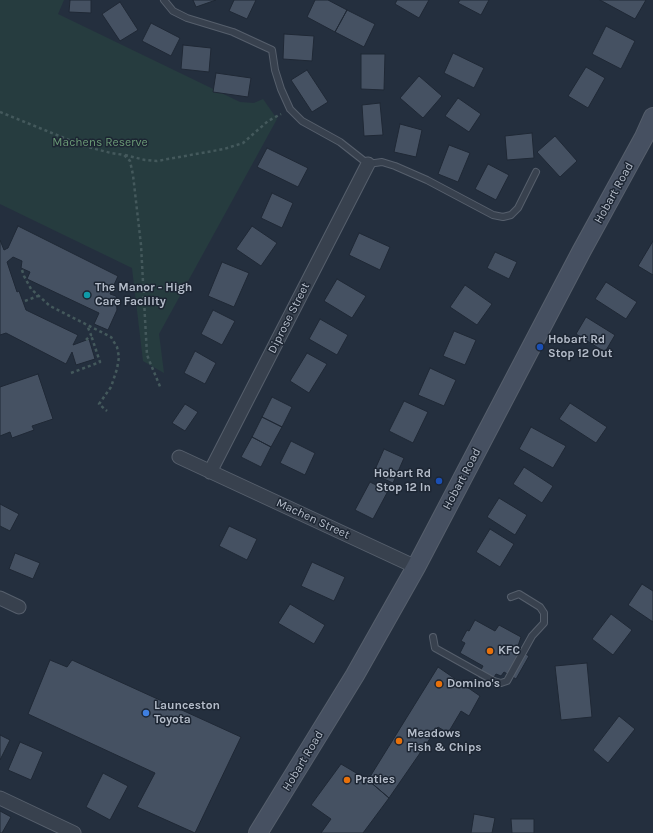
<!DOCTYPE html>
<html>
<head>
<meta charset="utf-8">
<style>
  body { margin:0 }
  canvas { display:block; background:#242f3e }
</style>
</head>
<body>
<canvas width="653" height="833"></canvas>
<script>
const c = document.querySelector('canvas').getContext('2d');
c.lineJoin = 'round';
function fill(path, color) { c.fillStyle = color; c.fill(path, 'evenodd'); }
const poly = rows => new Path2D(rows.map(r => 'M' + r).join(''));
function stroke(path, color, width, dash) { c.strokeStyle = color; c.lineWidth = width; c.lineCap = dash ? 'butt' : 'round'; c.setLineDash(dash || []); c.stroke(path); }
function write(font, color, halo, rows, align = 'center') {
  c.font = font + ' Karla,sans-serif'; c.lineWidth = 3; c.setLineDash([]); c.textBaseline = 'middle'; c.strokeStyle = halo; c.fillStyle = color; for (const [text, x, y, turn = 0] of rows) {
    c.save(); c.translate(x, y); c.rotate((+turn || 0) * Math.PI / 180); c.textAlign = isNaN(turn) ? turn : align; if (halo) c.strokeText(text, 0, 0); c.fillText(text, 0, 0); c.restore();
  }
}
fill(poly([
  [0,0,64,0,58,14,240,102,254,103,263,99,277,119,159,334,164,373,143,361,132,268,0,204]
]), '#263c3f');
const building = poly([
  [70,0,91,0,91,13,69,12,70,0],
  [193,0,216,0,196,7,193,0],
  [234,0,256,0,247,19,229,11,234,0],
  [315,0,328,0,347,10,335,32,307,17,315,0],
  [397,0,429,0,419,18,395,4,397,0],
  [460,0,489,0,481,15,458,3,460,0],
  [600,0,646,0,635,19,600,0],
  [120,2,138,30,120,41,102,14,120,2],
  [347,10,375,24,364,47,335,32,347,10],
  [151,23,180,38,171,56,142,41,151,23],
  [606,26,635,41,621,69,592,54,606,26],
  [284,34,314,36,312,61,283,59,284,34],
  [183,45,211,48,209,72,181,69,183,45],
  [453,53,484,68,474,88,444,73,453,53],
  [361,54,385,54,384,90,361,89,361,54],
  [586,67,605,78,588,108,568,96,586,67],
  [307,70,328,102,312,112,291,80,307,70],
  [216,73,251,78,248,97,213,92,216,73],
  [419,76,442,96,423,118,400,98,419,76],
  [458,98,481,114,469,132,445,116,458,98],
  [380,103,383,135,364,136,362,105,380,103],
  [400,124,422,130,416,157,394,152,400,124],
  [532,133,534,158,507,160,505,136,532,133],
  [555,136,577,161,560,177,537,152,555,136],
  [449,145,470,153,458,182,438,174,449,145],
  [267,148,308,168,298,187,257,167,267,148],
  [488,164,509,175,496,200,475,189,488,164],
  [272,193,293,203,282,228,261,218,272,193],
  [18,226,118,276,110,294,116,296,117,310,108,330,94,324,99,313,27,279,30,272,21,268,22,261,13,257,7,262,17,292,19,291,26,310,78,335,73,345,89,339,95,359,76,365,72,352,66,364,6,333,0,335,0,240,4,250,8,248,18,226],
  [252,226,277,243,261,266,236,249,252,226],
  [359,233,390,247,380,270,349,255,359,233],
  [653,241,653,275,638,266,653,241],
  [495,252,517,262,509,279,487,268,495,252],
  [222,262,249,273,234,307,208,296,222,262],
  [337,279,366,296,352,318,324,301,337,279],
  [606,282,637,302,626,319,595,299,606,282],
  [465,285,492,304,477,325,450,307,465,285],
  [213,310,235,321,222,345,201,334,213,310],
  [586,317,615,335,605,352,576,334,586,317],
  [320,319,348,335,337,355,309,339,320,319],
  [454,331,476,340,465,365,443,356,454,331],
  [195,351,216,363,205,384,184,373,195,351],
  [307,353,327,364,309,393,290,381,307,353],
  [430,368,456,380,444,406,418,395,430,368],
  [38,374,53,419,32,426,34,430,12,438,10,432,0,436,0,387,38,374],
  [272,397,292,407,282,427,262,417,272,397],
  [404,401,428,412,413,443,389,431,404,401],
  [570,403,607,427,596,443,559,419,570,403],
  [185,404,198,412,185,431,172,423,185,404],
  [262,417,282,427,271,447,252,437,262,417],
  [531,427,566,446,553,468,519,449,531,427],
  [252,437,271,447,261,467,241,457,252,437],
  [291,441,315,453,305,475,280,463,291,441],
  [384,449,404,458,393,483,373,474,384,449],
  [524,467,553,486,542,503,513,484,524,467],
  [370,482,388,491,373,519,355,510,370,482],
  [499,498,527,515,515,535,487,517,499,498],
  [0,504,19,514,10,531,0,526,0,504],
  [229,526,257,539,247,560,219,546,229,526],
  [490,529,514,544,500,567,476,552,490,529],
  [15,553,40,563,33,579,9,569,15,553],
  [312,562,345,577,334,601,301,586,312,562],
  [642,584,653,591,653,622,628,605,642,584],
  [290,604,325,625,314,644,278,623,290,604],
  [611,614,632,630,613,655,592,639,611,614],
  [475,620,495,631,499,625,521,637,517,649,529,656,516,679,504,672,501,676,496,674,490,684,477,677,483,666,460,653,465,643,461,641,467,630,469,631,475,620],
  [50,660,67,667,72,660,241,737,195,833,137,807,155,773,28,714,50,660],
  [587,663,592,717,561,720,555,666,587,663],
  [438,667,480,696,469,716,461,711,448,733,438,727,389,798,368,780,438,667],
  [619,716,635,729,608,763,593,750,619,716],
  [0,735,10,740,0,760,0,735],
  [20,742,43,752,31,780,8,770,20,742],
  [341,764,368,780,389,798,363,833,321,833,331,819,311,805,341,764],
  [103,773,128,786,110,820,86,807,103,773],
  [0,811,11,817,2,833,0,833,0,811],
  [474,814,495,818,492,833,471,833,474,814],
  [511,819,534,819,534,833,512,833,511,819]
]);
fill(building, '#455162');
stroke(building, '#1f2835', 1);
const lane = poly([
  [164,0,173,11,187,18,233,32,272,50,275,70,281,89,290,109,302,121,340,142,368,164,382,162,395,166,427,180,493,215,503,217,511,215,518,208,536,172],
  [433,637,435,648,494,681,501,683,507,681,532,636,544,623,544,613,540,607,519,594,511,597]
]);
const street = poly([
  [179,457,416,567],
  [210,472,368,164],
  [0,598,19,607],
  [0,798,74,833]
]);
const secondary = poly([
  [258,833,355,675,416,567,581,252,644,137,653,117]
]);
stroke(lane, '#565f6c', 8);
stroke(street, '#565f6c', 15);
stroke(secondary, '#565f6c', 20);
stroke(poly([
  [0,112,84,146,111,153,124,155,130,161,133,175,141,245,147,355,161,389],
  [125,155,145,160,157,161,224,149,243,143,268,121,281,114],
  [22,270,24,276,31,289,50,306,111,337,117,347,119,357,117,369,111,387,99,404,107,411],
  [25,301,38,296],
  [86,340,91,335,87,325],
  [71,373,100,362,91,335]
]), '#44595c', 2.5, [3, 3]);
stroke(lane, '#38414e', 6);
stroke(street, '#38414e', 13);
stroke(secondary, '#465061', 18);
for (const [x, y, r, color] of [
  [87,295,4,"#0f9aa8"],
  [540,347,4,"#1a4fb4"],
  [439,481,4,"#1a4fb4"],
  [490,651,4,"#e8710a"],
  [439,684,4,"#e8710a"],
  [146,713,4,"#3f7fe0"],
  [399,741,4,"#e8710a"],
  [347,780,4,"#e8710a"]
]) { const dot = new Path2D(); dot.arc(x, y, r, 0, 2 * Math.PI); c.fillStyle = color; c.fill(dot); stroke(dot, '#1d2633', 1.5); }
write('12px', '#6b9a76', '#1d2633', [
  ["Machens Reserve",100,143]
]);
write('12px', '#b4bcc9', '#1d2633', [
  ["Hobart Road",614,193,-61],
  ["Diprose Street",289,318,-63],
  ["Hobart Road",462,479,-62],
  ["Machen Street",313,519,25],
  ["Hobart Road",303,761,-59]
]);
write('bold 12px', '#b4bcc9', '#1d2633', [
  ["The Manor - High",95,288],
  ["Care Facility",95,302],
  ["Hobart Rd",548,340],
  ["Stop 12 Out",548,354],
  ["Hobart Rd",431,474,"right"],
  ["Stop 12 In",431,488,"right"],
  ["KFC",498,651],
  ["Domino's",447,684],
  ["Launceston",154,706],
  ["Toyota",154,720],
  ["Meadows",407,734],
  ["Fish & Chips",407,748],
  ["Praties",355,780]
], 'left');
</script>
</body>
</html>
